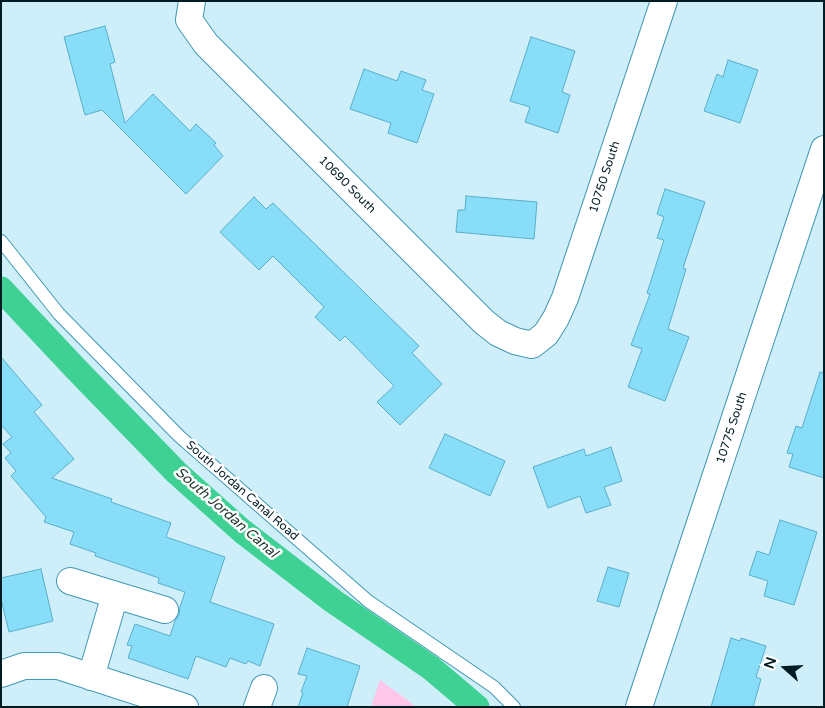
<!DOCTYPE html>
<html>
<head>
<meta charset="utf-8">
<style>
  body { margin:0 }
  #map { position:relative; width:825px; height:708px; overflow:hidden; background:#ceeefa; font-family:"Varela Round",sans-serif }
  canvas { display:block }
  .frame { position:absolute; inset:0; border:2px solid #011b23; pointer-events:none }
  .north { position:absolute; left:760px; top:643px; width:50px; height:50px; -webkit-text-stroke:4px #fff; paint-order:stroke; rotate:289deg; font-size:14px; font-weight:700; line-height:20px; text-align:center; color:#011b23 }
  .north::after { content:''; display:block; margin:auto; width:18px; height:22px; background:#011b23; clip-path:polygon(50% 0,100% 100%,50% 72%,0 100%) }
</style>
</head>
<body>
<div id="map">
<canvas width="825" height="708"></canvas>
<div class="frame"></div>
<div class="north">N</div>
</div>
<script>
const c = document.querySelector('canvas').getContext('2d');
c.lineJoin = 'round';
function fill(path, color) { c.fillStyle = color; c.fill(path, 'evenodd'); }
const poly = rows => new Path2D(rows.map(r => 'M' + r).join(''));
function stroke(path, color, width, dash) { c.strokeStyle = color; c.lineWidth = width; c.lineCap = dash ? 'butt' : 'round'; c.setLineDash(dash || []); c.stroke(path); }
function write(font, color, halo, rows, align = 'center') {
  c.font = font + ' "Varela Round",sans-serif'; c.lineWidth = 5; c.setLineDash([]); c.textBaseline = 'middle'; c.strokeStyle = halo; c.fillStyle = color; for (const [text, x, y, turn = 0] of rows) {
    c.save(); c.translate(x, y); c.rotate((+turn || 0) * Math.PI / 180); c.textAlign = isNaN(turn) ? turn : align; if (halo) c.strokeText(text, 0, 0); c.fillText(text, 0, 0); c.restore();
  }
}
fill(poly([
  [380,680,417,707,371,707]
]), '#fec6e9');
stroke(poly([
  [1,289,76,369,177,473,242,531,333,601,431,668,477,707]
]), '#3fd193', 25);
const building = poly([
  [105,26,115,62,110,64,125,123,153,94,190,131,196,124,216,143,214,145,223,156,186,194,102,110,85,115,64,37,105,26],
  [531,37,575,51,562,92,570,95,558,133,525,122,530,107,510,101,531,37],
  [728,60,758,70,740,123,704,111,717,74,723,77,728,60],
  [364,69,397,81,401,71,426,80,422,90,434,94,417,143,388,133,391,123,350,109,364,69],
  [665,189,705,202,683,268,686,269,668,329,689,337,665,401,628,387,642,349,631,345,650,294,647,293,664,240,657,238,664,217,657,214,665,189],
  [466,196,537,202,534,239,456,232,458,210,465,210,466,196],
  [254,197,266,209,273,203,419,346,412,353,442,384,400,425,377,402,394,386,345,336,340,341,315,317,324,307,273,256,259,270,220,232,254,197],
  [1,357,42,405,34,412,74,459,52,478,112,499,111,502,171,523,166,537,225,557,210,602,274,624,260,666,248,661,246,664,230,658,226,667,196,656,188,679,128,658,132,646,127,645,135,624,170,636,175,621,179,615,180,607,185,592,158,583,159,578,95,556,96,553,70,544,74,532,44,522,46,517,11,476,16,471,5,458,11,453,3,444,12,437,1,425,1,357],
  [820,372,824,373,824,478,789,467,793,454,787,453,796,426,802,428,820,372],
  [445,434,505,461,490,496,429,468,445,434],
  [611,447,622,481,604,487,611,505,586,513,580,496,548,508,533,467,584,449,586,456,611,447],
  [780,520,817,532,794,605,764,596,768,581,749,575,757,551,769,555,780,520],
  [608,567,629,573,619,607,597,601,608,567],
  [41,569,53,621,9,632,1,599,1,578,41,569],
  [731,638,740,641,741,638,766,646,756,677,761,679,753,707,711,707,731,638],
  [307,648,360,666,347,707,298,707,303,693,301,692,307,676,298,674,307,648]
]);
fill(building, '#88ddf9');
stroke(building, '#58aec9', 1);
const service = poly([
  [1,241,59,314,179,436,368,601,494,687,514,707]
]);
const minor = poly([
  [192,1,189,20,206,44,484,322,498,333,515,341,532,345,546,334,556,318,565,298,664,1],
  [70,581,165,610],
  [1,674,24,666,58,666,185,707],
  [91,677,115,595],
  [257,707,264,688],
  [639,707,824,149]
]);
stroke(service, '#4098b3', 14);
stroke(minor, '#4098b3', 28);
stroke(service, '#fff', 12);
stroke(minor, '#fff', 26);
write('12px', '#011b23', '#fff', [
  ["10750 South",605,177,-72],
  ["10690 South",347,185,45],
  ["10775 South",732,428,-72],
  ["South Jordan Canal Road",242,491,41]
]);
write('italic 14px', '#1f362a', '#fff', [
  ["South Jordan Canal",226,513,41]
]);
</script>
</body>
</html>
